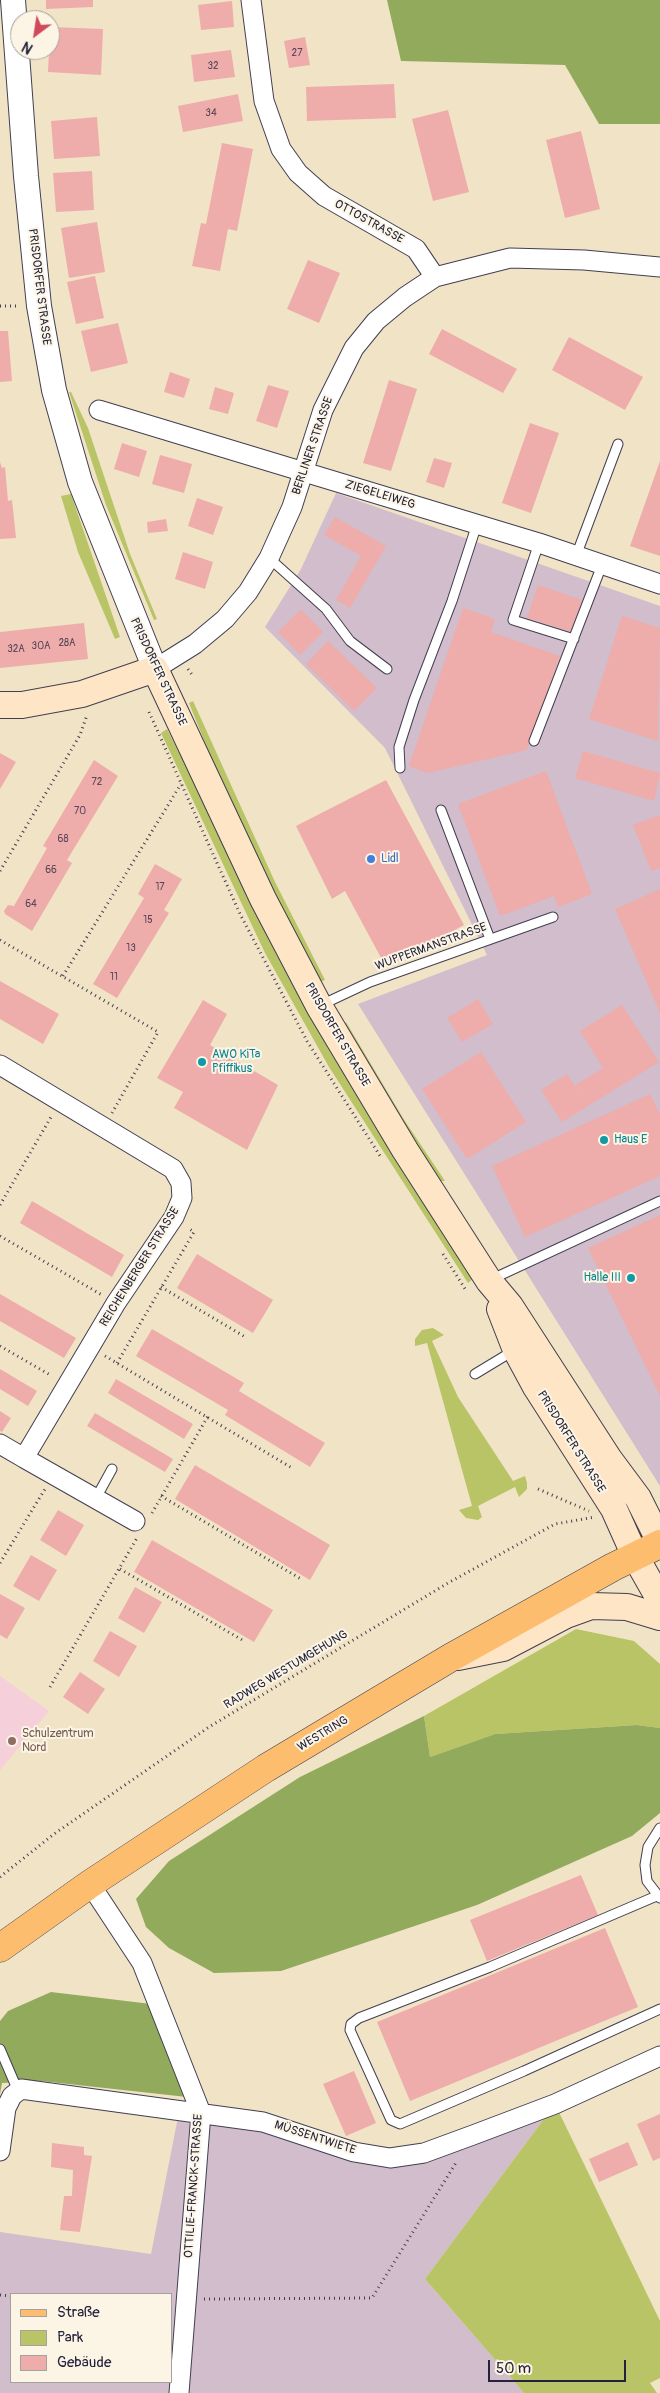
<!DOCTYPE html>
<html>
<head>
<meta charset="utf-8">
<style>
  body { margin:0 }
  #map { position:relative; width:660px; height:2393px; overflow:hidden; background:#f1e3c6; font-family:Pangolin,sans-serif }
  canvas { display:block }
  .legend { position:absolute; left:10px; top:2293px; width:162px; height:90px; box-sizing:border-box; background:#fcf5e5; border:1px solid #a5a1a1; margin:0; padding:6px 9px; list-style:none; font-size:15px; color:#22223b }
  .legend li { display:flex; align-items:center; gap:10px; height:25px }
  .legend b { width:25px; border:1px solid #a5a1a1 }
  .north { position:absolute; left:10px; top:10px; width:50px; height:50px; box-sizing:border-box; background:#fcf5e5; border:1px solid #a5a1a1; border-radius:50%; rotate:211deg; font-size:14px; font-weight:700; line-height:20px; text-align:center; color:#22223b }
  .north::after { content:''; display:block; margin:auto; width:18px; height:22px; background:#d1495b; clip-path:polygon(50% 0,100% 100%,50% 72%,0 100%) }
  .scale { position:absolute; left:488px; top:2360px; width:138px; height:22px; box-sizing:border-box; border:2px solid #22223b; border-top:0; padding-left:6px; font-size:15px; line-height:18px; white-space:nowrap; color:#22223b; -webkit-text-stroke:4px #fcf5e5; paint-order:stroke }
</style>
</head>
<body>
<div id="map">
<canvas width="660" height="2393"></canvas>
<ul class="legend">
<li><b style="height:6px;background:#fcbd6f"></b>Straße</li>
<li><b style="height:14px;background:#b8c466"></b>Park</li>
<li><b style="height:14px;background:#eeadab"></b>Gebäude</li>
</ul>
<div class="north">N</div>
<div class="scale">50 m</div>
</div>
<script>
const c = document.querySelector('canvas').getContext('2d');
c.lineJoin = 'round';
function fill(path, color) { c.fillStyle = color; c.fill(path, 'evenodd'); }
const poly = rows => new Path2D(rows.map(r => 'M' + r).join(''));
function stroke(path, color, width, dash) { c.strokeStyle = color; c.lineWidth = width; c.lineCap = dash ? 'butt' : 'round'; c.setLineDash(dash || []); c.stroke(path); }
function write(font, color, halo, rows, align = 'center') {
  c.font = font + ' Pangolin,sans-serif'; c.lineWidth = 4; c.setLineDash([]); c.textBaseline = 'middle'; c.strokeStyle = halo; c.fillStyle = color; for (const [text, x, y, turn = 0] of rows) {
    c.save(); c.translate(x, y); c.rotate((+turn || 0) * Math.PI / 180); c.textAlign = isNaN(turn) ? turn : align; if (halo) c.strokeText(text, 0, 0); c.fillText(text, 0, 0); c.restore();
  }
}
fill(poly([
  [0,1676,49,1711,0,1770]
]), '#f5cfd9');
fill(poly([
  [336,493,660,606,660,1486,358,1004,487,955,385,748,265,627,301,569],
  [555,2104,425,2279,524,2393,0,2393,0,2232,151,2254,179,2112,378,2151,426,2144],
  [11,2294,171,2294,171,2382,11,2382]
]), '#d1bdcb');
fill(poly([
  [69,392,71,392,88,428,130,554,157,619,154,620,106,505],
  [71,494,120,637,115,639,78,552,61,496],
  [193,701,275,882,325,980,320,982,313,978,217,773,189,703],
  [167,729,311,1011,473,1279,468,1283,329,1067,265,953,161,733],
  [346,1022,403,1118,445,1181,435,1181,343,1032],
  [433,1328,444,1335,432,1341,458,1397,513,1481,525,1476,527,1483,527,1489,519,1497,515,1487,478,1506,482,1517,478,1520,466,1518,459,1510,472,1506,427,1343,415,1346,415,1339,422,1330],
  [576,1629,634,1641,660,1664,660,1728,637,1725,495,1734,430,1757,424,1716],
  [555,2104,660,2321,660,2378,650,2383,657,2393,524,2393,425,2279]
]), '#b8c466');
fill(poly([
  [387,0,660,0,660,124,599,124,565,65,401,61],
  [424,1716,430,1757,495,1734,637,1725,660,1728,660,1813,632,1836,477,1905,281,1971,214,1973,169,1948,146,1927,136,1899,169,1861,300,1777],
  [51,1992,151,2004,187,2097,41,2081,2,2083,0,2094,0,2021,8,2011]
]), '#92aa5b');
fill(poly([
  [46,0,93,0,93,7,46,9],
  [232,1,234,27,201,30,198,5],
  [50,27,103,29,101,75,48,72],
  [305,37,310,65,289,68,284,41],
  [231,50,235,77,194,82,191,55],
  [394,84,396,118,307,121,306,87],
  [238,94,243,121,183,132,178,106],
  [448,110,469,192,433,201,412,119],
  [97,117,100,156,54,159,51,121],
  [581,131,600,209,565,218,546,140],
  [222,143,253,149,237,231,228,229,220,271,192,266,201,223,206,224],
  [92,171,94,210,56,212,53,173],
  [97,222,105,272,69,278,61,228],
  [308,260,340,273,319,323,287,309],
  [95,276,104,318,76,324,67,282],
  [118,323,128,363,91,372,81,331],
  [442,329,517,369,503,393,429,354],
  [0,331,8,331,12,381,0,382],
  [569,337,643,377,625,410,552,370],
  [170,372,190,379,184,398,164,392],
  [389,380,417,389,391,471,363,463],
  [268,385,289,391,277,428,256,421],
  [215,387,234,393,228,414,209,409],
  [530,423,559,433,531,513,502,503],
  [122,443,147,451,139,477,114,469],
  [160,455,192,464,184,493,152,484],
  [434,458,452,463,444,488,426,482],
  [660,461,660,556,630,546],
  [0,462,2,468,5,467,8,501,12,500,16,538,0,539],
  [197,498,223,507,213,535,188,526],
  [335,517,386,546,350,608,336,600,361,556,324,535],
  [166,519,168,531,148,533,147,522],
  [183,552,213,562,205,589,175,579],
  [538,585,582,600,572,632,527,618],
  [463,608,495,619,491,632,560,656,527,750,428,773,409,766],
  [301,609,323,632,300,655,278,632],
  [622,616,660,628,658,741,589,719],
  [84,623,88,659,0,668,0,632],
  [328,641,377,688,354,711,306,664],
  [583,751,660,773,654,801,575,778],
  [0,753,16,762,0,789],
  [94,760,118,776,67,860,72,863,32,931,5,914,4,911,8,905,14,906,47,848,43,846],
  [546,771,592,894,558,907,554,896,500,916,458,804],
  [386,780,464,925,386,967,345,891,332,899,296,826],
  [660,815,660,868,651,871,633,825],
  [155,864,182,879,164,910,169,913,117,998,93,984,144,898,138,894],
  [660,889,660,1013,615,909],
  [0,981,59,1014,43,1044,0,1019],
  [478,999,493,1024,462,1042,447,1018],
  [203,1000,227,1014,210,1045,278,1085,247,1150,174,1108,183,1092,157,1078],
  [622,1005,659,1062,562,1122,541,1090,567,1074,581,1095,575,1085,603,1068,580,1031],
  [481,1052,526,1122,467,1159,422,1089],
  [650,1094,660,1114,660,1176,525,1237,492,1166],
  [32,1201,124,1255,112,1277,20,1223],
  [660,1215,660,1396,588,1248],
  [197,1254,273,1300,253,1333,177,1288],
  [0,1294,76,1338,64,1358,0,1321],
  [152,1329,244,1383,239,1391,325,1443,310,1467,225,1415,228,1410,136,1356],
  [0,1369,37,1391,28,1406,0,1389],
  [116,1379,193,1424,184,1439,108,1393],
  [0,1411,11,1418,2,1432,0,1431],
  [95,1413,173,1459,165,1472,87,1426],
  [195,1465,330,1545,310,1580,175,1499],
  [58,1510,84,1525,66,1556,40,1540],
  [152,1540,273,1610,254,1642,134,1572],
  [31,1555,57,1570,39,1601,13,1586],
  [135,1587,162,1602,144,1633,118,1618],
  [0,1594,25,1608,7,1639,0,1635],
  [110,1631,137,1646,119,1677,93,1661],
  [80,1672,105,1689,88,1714,63,1697],
  [581,1875,598,1915,487,1961,470,1920],
  [605,1928,638,2007,410,2101,377,2022],
  [354,2071,376,2123,346,2136,323,2084],
  [660,2114,660,2158,653,2161,637,2124],
  [628,2142,638,2165,599,2182,589,2159],
  [52,2143,84,2147,84,2155,92,2156,80,2232,60,2230,64,2196,72,2196,73,2170,51,2167]
]), '#eeadab');
const service = poly([
  [539,543,513,620,574,639],
  [576,556,618,444],
  [269,558,326,609,350,641,387,669],
  [534,741,602,565],
  [400,768,399,747,414,700,452,601,477,524],
  [441,810,490,939],
  [321,1005,370,982,553,917],
  [490,1280,660,1201],
  [475,1374,513,1351],
  [96,1498,112,1469],
  [660,1828,648,1847,645,1865,647,1881,660,1898],
  [659,1895,490,1967,359,2018,351,2024,350,2030,391,2120,400,2124,524,2071,660,2009],
  [0,2049,18,2091]
]);
const minor = poly([
  [251,0,264,101,281,149,298,173,324,196,416,249,435,277],
  [99,410,539,543,660,584],
  [155,669,195,644,225,619,248,592,269,558,292,507,323,410,354,348,376,321,405,297,435,277,510,258,584,260,660,267],
  [0,1065,173,1169,181,1183,182,1198,174,1217,116,1303,24,1458,135,1521],
  [0,1444,24,1458],
  [90,1884,142,1963,201,2113,179,2393],
  [0,2151,6,2108,12,2096,21,2089,263,2122,354,2152,390,2158,424,2153,473,2135,555,2104,660,2056]
]);
const tertiary = poly([
  [13,0,26,176,39,306,54,390,80,482,155,669]
]);
const secondary = poly([
  [0,705,22,705,82,694,155,669,263,899,319,1006,405,1150,489,1281,510,1306,609,1459,638,1498,660,1542],
  [500,1309,516,1350,536,1387,614,1509,635,1556,660,1600],
  [458,1657,503,1648,566,1615,591,1606,627,1607,660,1617]
]);
const primary = poly([
  [0,1948,90,1884,266,1768,450,1658,613,1567,660,1544]
]);
stroke(service, '#413f50', 11);
stroke(minor, '#413f50', 21);
stroke(tertiary, '#413f50', 26);
stroke(secondary, '#413f50', 28);
stroke(primary, '#413f50', 29);
stroke(poly([
  [0,306,19,306],
  [188,669,193,676],
  [149,712,240,914,307,1041,382,1159],
  [0,871,80,735,87,715],
  [0,940,158,1032,112,1113],
  [63,976,181,784],
  [0,1205,51,1117],
  [0,1236,102,1295],
  [443,1254,467,1292],
  [161,1287,247,1338],
  [0,1346,52,1376],
  [105,1356,292,1468],
  [117,1363,194,1232,188,1228],
  [538,1489,589,1511],
  [161,1496,301,1579],
  [152,1513,208,1416],
  [0,1563,45,1489],
  [120,1569,244,1641],
  [50,1687,137,1538],
  [0,1877,54,1834,209,1727,448,1583,555,1524,595,1517],
  [0,2295,11,2296],
  [204,2299,372,2298,457,2161]
]), '#413f50', 3, [1, 4]);
stroke(service, '#fff', 9);
stroke(minor, '#fff', 19);
stroke(tertiary, '#fff', 24);
stroke(secondary, '#fee5c5', 26);
stroke(primary, '#fcbd6f', 28);
for (const [x, y, r, color] of [
  [371,859,5,"#3f7fe0"],
  [202,1062,5,"#0f9aa8"],
  [604,1140,5,"#0f9aa8"],
  [631,1278,5,"#0f9aa8"],
  [12,1741,5,"#8d6e63"]
]) { const dot = new Path2D(); dot.arc(x, y, r, 0, 2 * Math.PI); c.fillStyle = color; c.fill(dot); stroke(dot, '#fcf5e5', 2); }
write('10px', '#554557', null, [
  ["27",297,53],
  ["32",213,66],
  ["34",211,113],
  ["28A",67,643],
  ["30A",41,646],
  ["32A",16,649],
  ["72",97,782],
  ["70",80,811],
  ["68",63,839],
  ["66",51,870],
  ["17",160,887],
  ["64",31,904],
  ["15",148,920],
  ["13",131,948],
  ["11",114,977]
]);
write('12px', '#22223b', '#fcf5e5', [
  ["OTTOSTRASSE",369,222,29],
  ["PRISDORFER STRASSE",39,287,83],
  ["BERLINER STRASSE",313,446,-71],
  ["ZIEGELEIWEG",380,495,17],
  ["PRISDORFER STRASSE",158,672,65],
  ["WUPPERMANSTRASSE",431,947,-20],
  ["PRISDORFER STRASSE",337,1035,60],
  ["REICHENBERGER STRASSE",140,1267,-58],
  ["PRISDORFER STRASSE",571,1442,58],
  ["RADWEG WESTUMGEHUNG",286,1670,-31],
  ["WESTRING",323,1734,-31],
  ["MÜSSENTWIETE",315,2138,18],
  ["OTTILIE-FRANCK-STRASSE",194,2186,-86]
]);
write('12px', '#366cbe', '#fcf5e5', [
  ["Lidl",381,859]
], 'left');
write('12px', '#0d838f', '#fcf5e5', [
  ["AWO KiTa",212,1055],
  ["Pfiffikus",212,1069],
  ["Haus E",614,1140],
  ["Halle III",621,1278,"right"]
], 'left');
write('12px', '#785e54', '#fcf5e5', [
  ["Schulzentrum",22,1734],
  ["Nord",22,1748]
], 'left');
</script>
</body>
</html>
